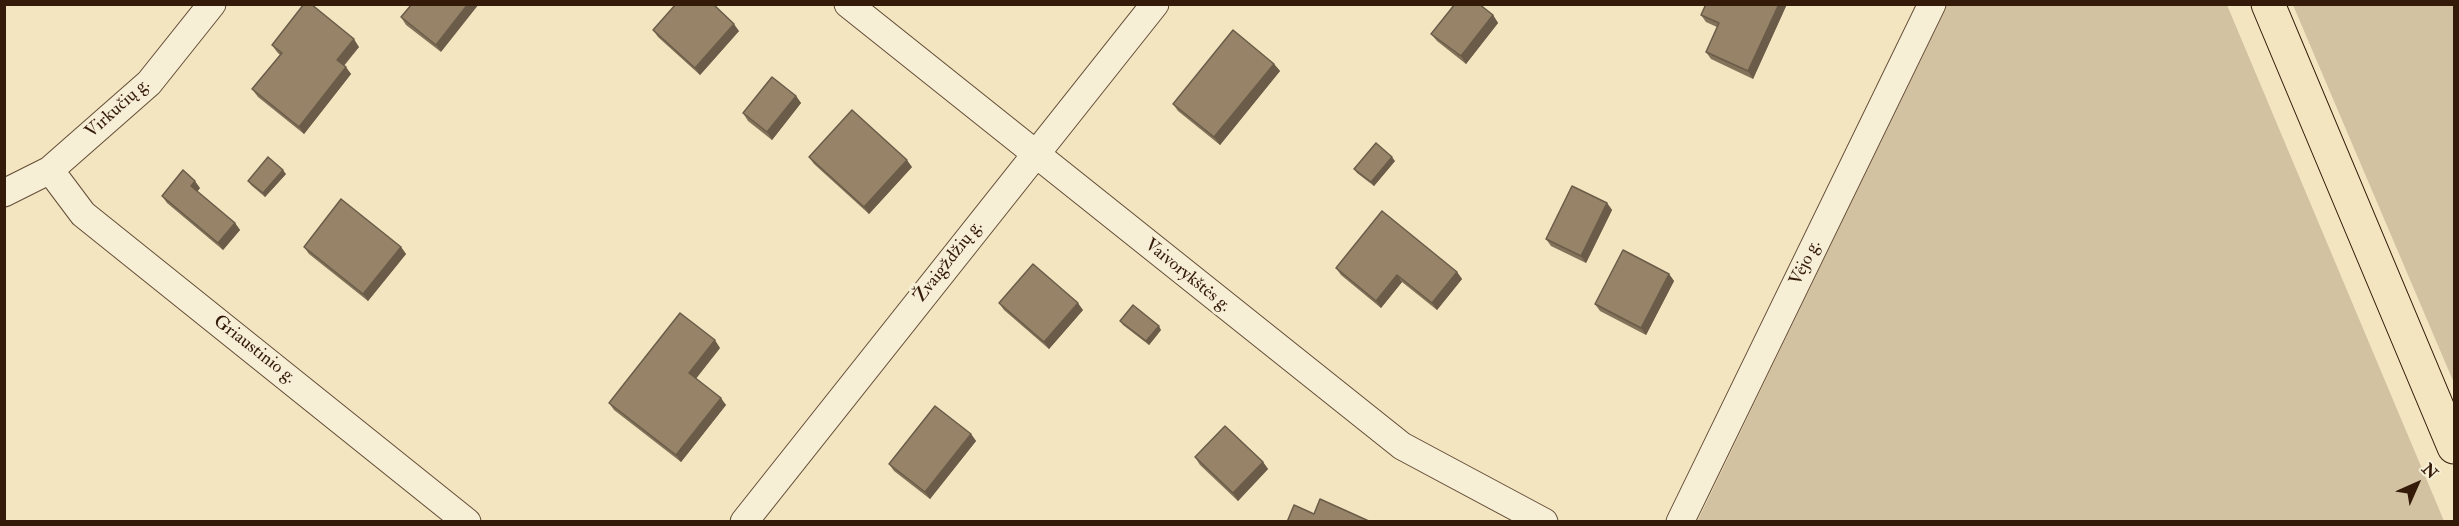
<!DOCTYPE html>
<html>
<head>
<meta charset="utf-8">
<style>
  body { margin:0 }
  #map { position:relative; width:2459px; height:526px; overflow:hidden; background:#f2e5c0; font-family:"IM FELL Double Pica",serif }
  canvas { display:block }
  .frame { position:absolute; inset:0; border:6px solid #341a09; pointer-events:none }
  .north { position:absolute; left:2387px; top:454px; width:60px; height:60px; -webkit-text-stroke:4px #f7eed6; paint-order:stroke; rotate:45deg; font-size:16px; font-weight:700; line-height:24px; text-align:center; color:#341a09 }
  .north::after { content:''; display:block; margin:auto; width:21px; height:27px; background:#341a09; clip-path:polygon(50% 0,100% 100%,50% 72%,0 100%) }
</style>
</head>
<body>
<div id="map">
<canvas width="2459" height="526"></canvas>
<div class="frame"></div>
<div class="north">N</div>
</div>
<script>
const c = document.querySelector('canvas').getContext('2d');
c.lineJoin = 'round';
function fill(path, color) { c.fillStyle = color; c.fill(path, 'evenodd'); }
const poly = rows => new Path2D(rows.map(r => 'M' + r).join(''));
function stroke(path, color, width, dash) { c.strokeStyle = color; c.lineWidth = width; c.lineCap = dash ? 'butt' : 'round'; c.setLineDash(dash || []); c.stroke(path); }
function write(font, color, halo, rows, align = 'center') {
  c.font = font + ' "IM FELL Double Pica",serif'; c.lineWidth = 6; c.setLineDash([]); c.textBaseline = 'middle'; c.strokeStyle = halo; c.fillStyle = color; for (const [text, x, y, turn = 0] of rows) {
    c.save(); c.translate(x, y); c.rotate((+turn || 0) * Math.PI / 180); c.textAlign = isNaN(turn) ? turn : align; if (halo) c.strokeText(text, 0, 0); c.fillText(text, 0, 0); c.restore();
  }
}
fill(poly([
  [1947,4,2227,5,2444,521,1697,522],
  [2293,5,2454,5,2454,383]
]), '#d2c2a1');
const minor = poly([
  [848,4,1402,446,1544,522],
  [50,170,83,214,467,522],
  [4,193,50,170,149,83,212,4],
  [744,522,1155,4],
  [1680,522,1932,4]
]);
const trunk = poly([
  [2268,4,2454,447]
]);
stroke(minor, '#644d37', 29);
stroke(trunk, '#341a09', 35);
stroke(minor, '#f7eed6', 27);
stroke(trunk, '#f2e5c0', 33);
fill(poly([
  [412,4,441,52,406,25,401,17],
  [1706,4,1787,4,1753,79,1711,59,1706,52,1717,27,1706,22,1701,15],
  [1493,15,1498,23,1466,64,1437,41,1431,34],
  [653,30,739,31,700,75,658,37],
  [272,45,359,47,344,66,351,74,304,134,258,97,252,89,280,55,277,52],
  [1274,64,1280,71,1220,145,1178,111,1173,104],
  [796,96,801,103,772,140,748,121,743,113],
  [809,157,912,167,869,214,814,164],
  [1395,161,1374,186,1357,173,1354,169],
  [286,174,265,197,251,185,248,181],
  [200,188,197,192,235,223,240,230,223,250,167,203,162,196],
  [1607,203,1612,210,1586,263,1551,246,1546,239],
  [304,247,401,247,406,254,368,301,309,254],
  [1336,268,1457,272,1462,279,1437,310,1402,282,1381,308,1341,275],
  [1669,274,1674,281,1646,335,1600,311,1595,304],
  [999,303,1083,310,1049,349,1004,310],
  [1120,321,1161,330,1149,345,1123,325],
  [720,348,696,378,726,405,681,462,614,410,609,403],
  [971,434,976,441,930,499,894,471,889,464],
  [1195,457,1263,462,1268,469,1238,501,1200,465]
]), '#827259');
fill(poly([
  [468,4,479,4,441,52,436,45],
  [1779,4,1787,4,1753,79,1748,71],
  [1493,15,1498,23,1466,64,1461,56],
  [734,24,739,31,700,75,695,68],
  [354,39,359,47,342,67,337,60],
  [1274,64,1280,71,1220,145,1214,137],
  [346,67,351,74,304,134,299,127],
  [796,96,801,103,772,140,767,132],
  [1392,157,1395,161,1374,186,1371,182],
  [907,160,912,167,869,214,864,207],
  [283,170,286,174,265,197,263,193],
  [195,181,200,188,196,193,191,186],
  [1607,203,1612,210,1586,263,1581,256],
  [235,223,240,230,223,250,218,243],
  [401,247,406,254,368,301,363,294],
  [1457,272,1462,279,1437,310,1432,303],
  [1669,274,1674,281,1646,335,1641,328],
  [1397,275,1402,282,1381,308,1376,301],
  [1078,303,1083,310,1049,349,1044,342],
  [1159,326,1161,330,1149,345,1146,341],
  [715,340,720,348,695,380,689,373],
  [721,398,726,405,681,462,676,455],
  [971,434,976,441,930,499,925,492],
  [1263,462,1268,469,1238,501,1233,493]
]), '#6a5c49');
const building = poly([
  [304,4,311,4,354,39,337,60,346,67,299,127,252,89,282,53,272,45,304,4],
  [412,4,468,4,436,45,401,17,412,4],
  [676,4,713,4,734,24,695,68,653,30,676,4],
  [1455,4,1479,4,1493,15,1461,56,1431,34,1455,4],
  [1706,4,1779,4,1748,71,1706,52,1719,23,1701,15,1706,4],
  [1233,30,1274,64,1214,137,1173,104,1233,30],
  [772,77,796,96,767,132,743,113,772,77],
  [852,110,907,160,864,207,809,157,852,110],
  [1376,143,1392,157,1371,182,1354,169,1376,143],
  [268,157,283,170,263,193,248,181,268,157],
  [183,170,195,181,191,186,235,223,218,243,162,196,183,170],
  [1572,186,1607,203,1581,256,1546,239,1572,186],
  [341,199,401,247,363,294,304,247,341,199],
  [1382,211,1457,272,1432,303,1397,275,1376,301,1336,268,1382,211],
  [1623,250,1669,274,1641,328,1595,304,1623,250],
  [1033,264,1078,303,1044,342,999,303,1033,264],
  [1133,305,1159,326,1146,341,1120,321,1133,305],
  [680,313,715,340,689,373,721,398,676,455,609,403,680,313],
  [935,406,971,434,925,492,889,464,935,406],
  [1225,426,1263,462,1233,493,1195,457,1225,426],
  [1320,499,1371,522,1287,522,1294,505,1314,514,1320,499]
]);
fill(building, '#978468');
stroke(building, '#6a5c49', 1.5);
write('18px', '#341a09', '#f7eed6', [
  ["Virkučių g.",118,109,-42],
  ["Žvaigždžių g.",949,262,-52],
  ["Vėjo g.",1806,263,-64],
  ["Vaivorykštės g.",1187,276,39],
  ["Griaustinio g.",254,350,38]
]);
</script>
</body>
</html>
